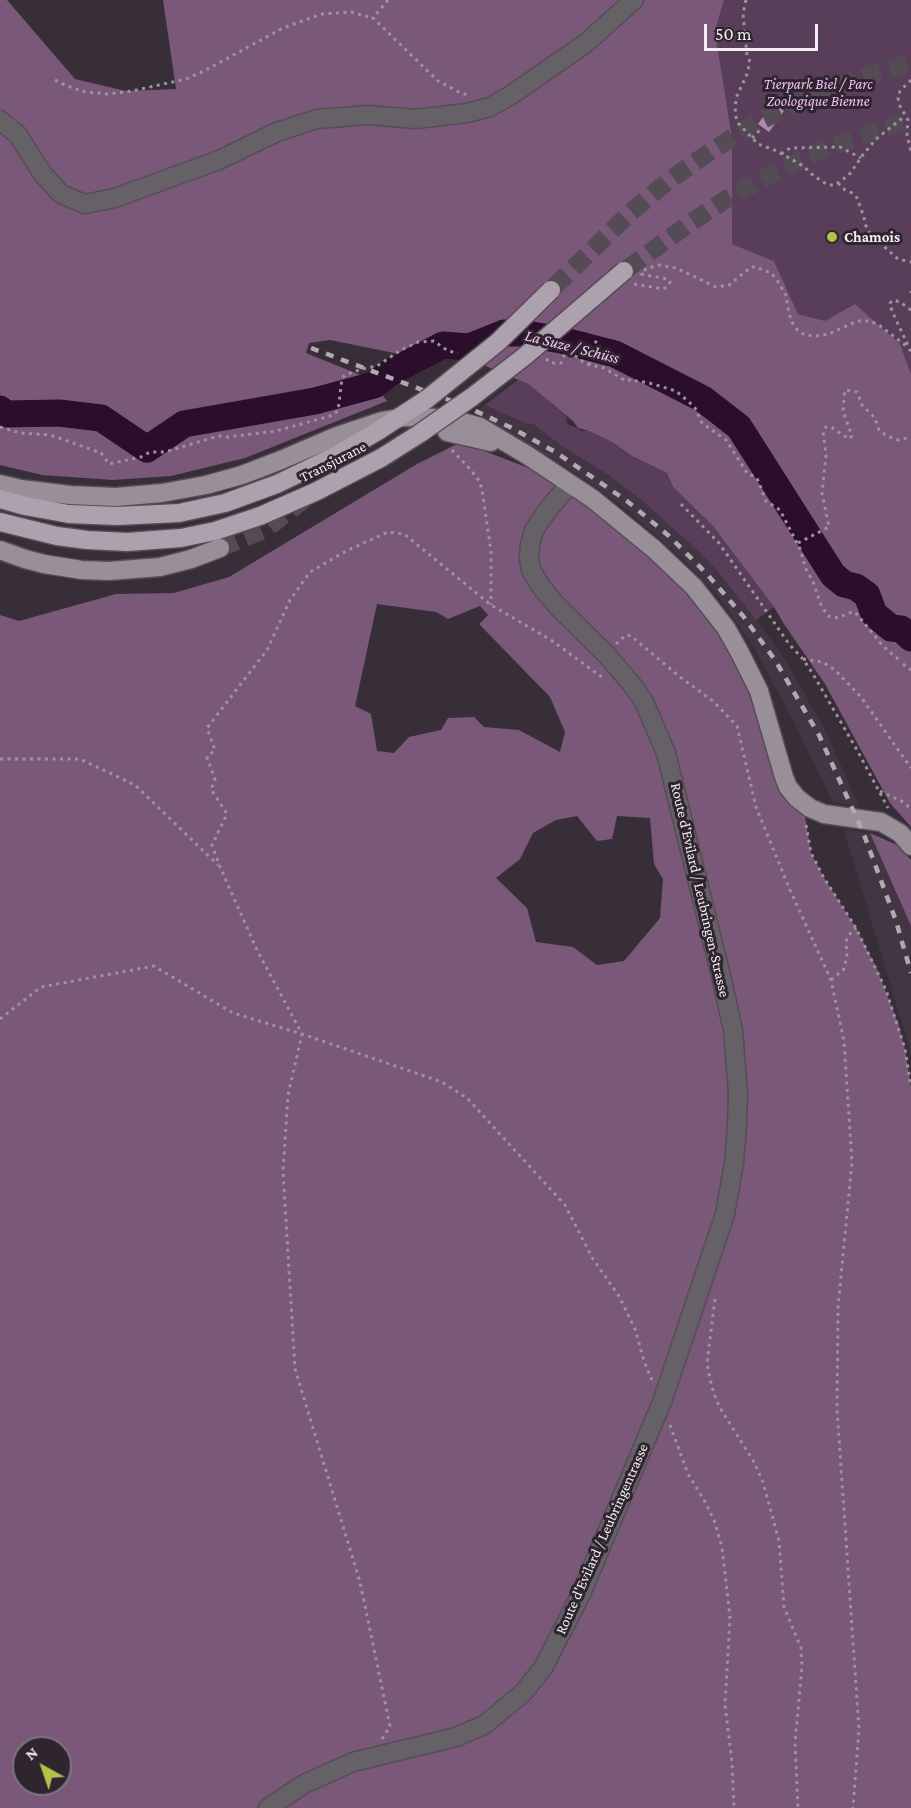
<!DOCTYPE html>
<html>
<head>
<meta charset="utf-8">
<style>
  body { margin:0 }
  #map { position:relative; width:911px; height:1808px; overflow:hidden; background:#382e38; font-family:"Crimson Pro",serif }
  canvas { display:block }
  .north { position:absolute; left:12px; top:1736px; width:60px; height:60px; box-sizing:border-box; background:#2e252e; border:2px solid #7d757d; border-radius:50%; rotate:320deg; font-size:16px; font-weight:700; line-height:24px; text-align:center; color:#f3edf3 }
  .north::after { content:''; display:block; margin:auto; width:21px; height:27px; background:#b3c24b; clip-path:polygon(50% 0,100% 100%,50% 72%,0 100%) }
  .scale { position:absolute; left:704px; top:24px; width:114px; height:27px; box-sizing:border-box; border:3px solid #f3edf3; border-top:0; padding-left:8px; font-size:18px; line-height:21px; white-space:nowrap; color:#f3edf3; -webkit-text-stroke:4px #2e252e; paint-order:stroke }
</style>
</head>
<body>
<div id="map">
<canvas width="911" height="1808"></canvas>
<div class="north">N</div>
<div class="scale">50 m</div>
</div>
<script>
const c = document.querySelector('canvas').getContext('2d');
c.lineJoin = 'round';
function fill(path, color) { c.fillStyle = color; c.fill(path, 'evenodd'); }
const poly = rows => new Path2D(rows.map(r => 'M' + r).join(''));
function stroke(path, color, width, dash) { c.strokeStyle = color; c.lineWidth = width; c.lineCap = dash ? 'butt' : 'round'; c.setLineDash(dash || []); c.stroke(path); }
function write(font, color, halo, rows, align = 'center') {
  c.font = font + ' "Crimson Pro",serif'; c.lineWidth = 6; c.setLineDash([]); c.textBaseline = 'middle'; c.strokeStyle = halo; c.fillStyle = color; for (const [text, x, y, turn = 0] of rows) {
    c.save(); c.translate(x, y); c.rotate((+turn || 0) * Math.PI / 180); c.textAlign = isNaN(turn) ? turn : align; if (halo) c.strokeText(text, 0, 0); c.fillText(text, 0, 0); c.restore();
  }
}
fill(poly([
  [485,405,527,424,533,424,562,446,610,476,653,509,695,548,715,568,750,611,782,655,795,677,826,732,859,806,833,802,790,714,751,643,719,597,683,559,622,506,579,475,510,434,471,416],
  [844,830,870,833,911,926,911,1053]
]), '#443544');
fill(poly([
  [724,0,911,0,911,374,900,344,798,314,774,261,732,244,732,138,715,31],
  [518,380,528,384,566,416,567,423,570,426,573,426,582,431,589,431,612,442,632,456,667,473,673,487,713,526,774,607,756,620,715,568,695,548,644,502,610,476,562,446,533,424,527,424,485,405]
]), '#593e5a');
fill(poly([
  [0,0,7,0,75,79,126,91,176,89,163,0,724,0,715,31,732,138,732,244,774,261,798,314,825,321,855,304,900,344,911,374,911,827,890,803,825,684,784,624,774,607,713,526,673,487,667,473,632,456,612,442,589,431,578,428,573,421,528,384,467,358,399,354,330,340,309,343,306,353,368,378,387,401,245,458,171,476,113,480,42,475,0,465],
  [461,442,570,484,709,605,803,804,811,853,824,878,856,928,876,967,898,1023,905,1049,911,1087,911,1808,0,1808,0,615,19,621,116,594,174,593,229,577,417,464],
  [377,604,436,612,448,619,480,606,488,615,479,624,550,697,565,732,560,752,519,730,484,727,474,717,448,718,441,730,409,737,394,753,377,751,371,714,355,706],
  [577,816,597,841,612,839,617,816,650,818,654,864,663,879,660,918,624,961,597,965,573,947,536,942,527,908,496,878,520,859,533,833,556,820],
  [24,1748,60,1748,60,1784,24,1784],
  [870,833,897,845,911,860,911,926]
]), '#795879');
stroke(poly([
  [0,409,6,414,59,413,101,418,147,449,184,424,315,401,374,385,391,372,443,345,469,347,504,333,521,333,561,340,615,354,703,399,739,427,833,575,844,584,856,587,867,595,874,614,891,628,901,629,911,638]
]), '#2b0e2c', 27);
fill(poly([
  [773,103,784,111,769,132,758,124]
]), '#ad89ad');
stroke(poly([
  [220,548,266,529,306,498]
]), '#544b54', 18, [18, 9]);
stroke(poly([
  [627,269,686,226,728,198,776,172,820,151,873,132,911,121],
  [554,287,630,213,667,182,711,151,758,122,805,99,858,79,911,62]
]), '#544b54', 18, [18, 9]);
const minor = poly([
  [0,120,18,135,42,173,61,194,85,204,115,198,219,160,277,132,317,119,368,115,416,119,467,113,490,107,511,95,586,43,634,0],
  [268,1808,304,1784,353,1762,456,1737,484,1725,523,1693,543,1668,581,1594,662,1402,725,1214,734,1163,737,1126,738,1093,733,1030,722,980,666,753,644,702,634,687,606,654,558,607,542,588,531,570,529,558,530,545,534,530,550,507,570,484]
]);
const major = poly([
  [447,432,491,442],
  [0,484,21,489,70,495,116,497,162,493,206,485,242,475,281,460,337,436,382,421,405,417,437,418,459,421,480,427,527,455,593,499,654,549,694,587,726,628,739,651,759,691,784,777,788,787,797,798,810,808,824,814,881,822,900,833,911,846],
  [0,550,25,559,44,564,82,570,109,571,160,567,191,559,220,548]
]);
const highway = poly([
  [0,499,25,506,69,514,117,516,179,513,225,503,277,484,337,455,378,431,427,399],
  [0,522,57,536,87,540,127,542,181,538,215,531,260,516,315,492,381,458]
]);
stroke(minor, '#564d56', 21);
stroke(major, '#564d56', 21);
stroke(highway, '#564d56', 21);
stroke(poly([
  [388,0,373,18,438,81,461,93,468,95],
  [746,0,743,14,747,55,750,62,747,74,736,98,735,114,738,123,758,144,777,151,803,166,814,176,828,185,835,185,849,175,862,156,876,139,905,116],
  [55,80,67,86,85,92,108,94,132,91,186,79,204,71,283,28,322,14,351,12,373,18],
  [911,80,900,91,898,98,900,106,908,120,907,135,911,152],
  [752,138,760,130],
  [781,154,790,148,840,147,861,158],
  [838,183,845,190,852,193,857,198,864,217,865,224,870,234,898,259,911,262],
  [634,284,663,289,668,286,670,282,667,279,641,274,646,269,659,265,676,268,716,287,729,285,751,267,756,267,771,273,777,280,787,297,787,303,791,321,798,331,805,335,819,336,829,334,857,321,870,321,879,325,909,348],
  [911,291,911,293],
  [911,310,900,302,893,300,890,303,892,311,911,352],
  [546,359,551,363,561,363,565,353,574,355,586,364,604,368,626,381,633,379,638,382,646,382,676,391,689,402,695,408,702,423,726,440,747,473,757,478,766,501,780,510,800,549,806,569,814,584,821,605,828,616,839,618,848,613,855,612,883,646,898,659],
  [589,365,597,338],
  [0,427,20,433,50,435,62,439,101,453,109,464,141,457,150,452,165,452,218,436,228,437,276,431,330,416,338,411,342,378,345,375,362,369,377,366,401,350,418,342,434,341,448,351,458,353],
  [452,450,470,469,480,482,482,490,491,551,491,605],
  [681,504,719,543,789,644,803,659,813,674,857,750,888,808],
  [798,543,829,527,822,493,826,455,823,432,826,427,831,427,849,439,852,436,843,411,845,390,857,392,862,405,875,418,879,430,887,436,898,440,907,438,911,439],
  [616,644,626,635,631,636,680,677,713,701,737,726,756,807,790,890,831,980,844,1041,852,1162,838,1307,837,1409,859,1729,853,1808],
  [803,659,823,662,836,671,861,697,911,768],
  [903,664,911,670],
  [0,759,80,759,135,785,218,865],
  [880,791,903,802,911,809],
  [806,825,811,853,824,878,856,928,886,990,905,1049,911,1087],
  [831,980,844,969,847,955,846,942,848,936,856,928],
  [0,1019,41,987,154,966,233,1013,302,1034,442,1082,467,1098,565,1205,593,1259,619,1296,635,1329,644,1361,652,1380],
  [715,1299,707,1363,710,1379,714,1394,720,1408,754,1462,763,1482,779,1541,784,1607,801,1648,802,1666,795,1743,798,1808],
  [670,1425,688,1474,704,1500,714,1520,722,1547,730,1617,725,1705,732,1762,734,1808],
  [382,1739,390,1726,360,1582,295,1369,283,1171,288,1095,302,1034,257,950,220,867,212,845,227,814,211,789,215,780,207,757,215,750,207,728,267,650,290,600,310,572,346,551,388,532,404,534,491,605,551,640,603,678]
]), '#9c949c', 3, [3, 4.5]);
stroke(minor, '#666166', 18);
stroke(major, '#998f99', 18);
stroke(highway, '#ada1ad', 18);
stroke(poly([
  [311,348,465,406,512,428,557,453,627,501,669,536,707,574,743,616,775,660,819,735,863,832,896,921,911,973]
]), '#b0a9b0', 4.5, [8, 8]);
const highwayBridge = poly([
  [427,399,498,342,551,290],
  [381,458,419,434,472,397,525,356,624,271]
]);
stroke(highwayBridge, '#564d56', 21, []);
stroke(highwayBridge, '#ada1ad', 18);
for (const [x, y, r, color] of [
  [832,237,6,"#b3c24b"]
]) { const dot = new Path2D(); dot.arc(x, y, r, 0, 2 * Math.PI); c.fillStyle = color; c.fill(dot); stroke(dot, '#2e252e', 2); }
write('italic 15px', '#f7bff7', '#2e252e', [
  ["Tierpark Biel / Parc",818,84],
  ["Zoologique Bienne",818,101]
]);
write('bold 15px', '#f3edf3', '#2e252e', [
  ["Chamois",844,237]
], 'left');
write('15px', '#f3edf3', '#2e252e', [
  ["Transjurane",333,462,-27],
  ["Route d'Evilard / Leubringen-Strasse",700,890,77],
  ["Route d'Evilard / Leubringentrasse",602,1539,-66]
]);
write('italic 16px', '#fdc5fd', '#2e252e', [
  ["La Suze / Schüss",572,347,14]
]);
</script>
</body>
</html>
